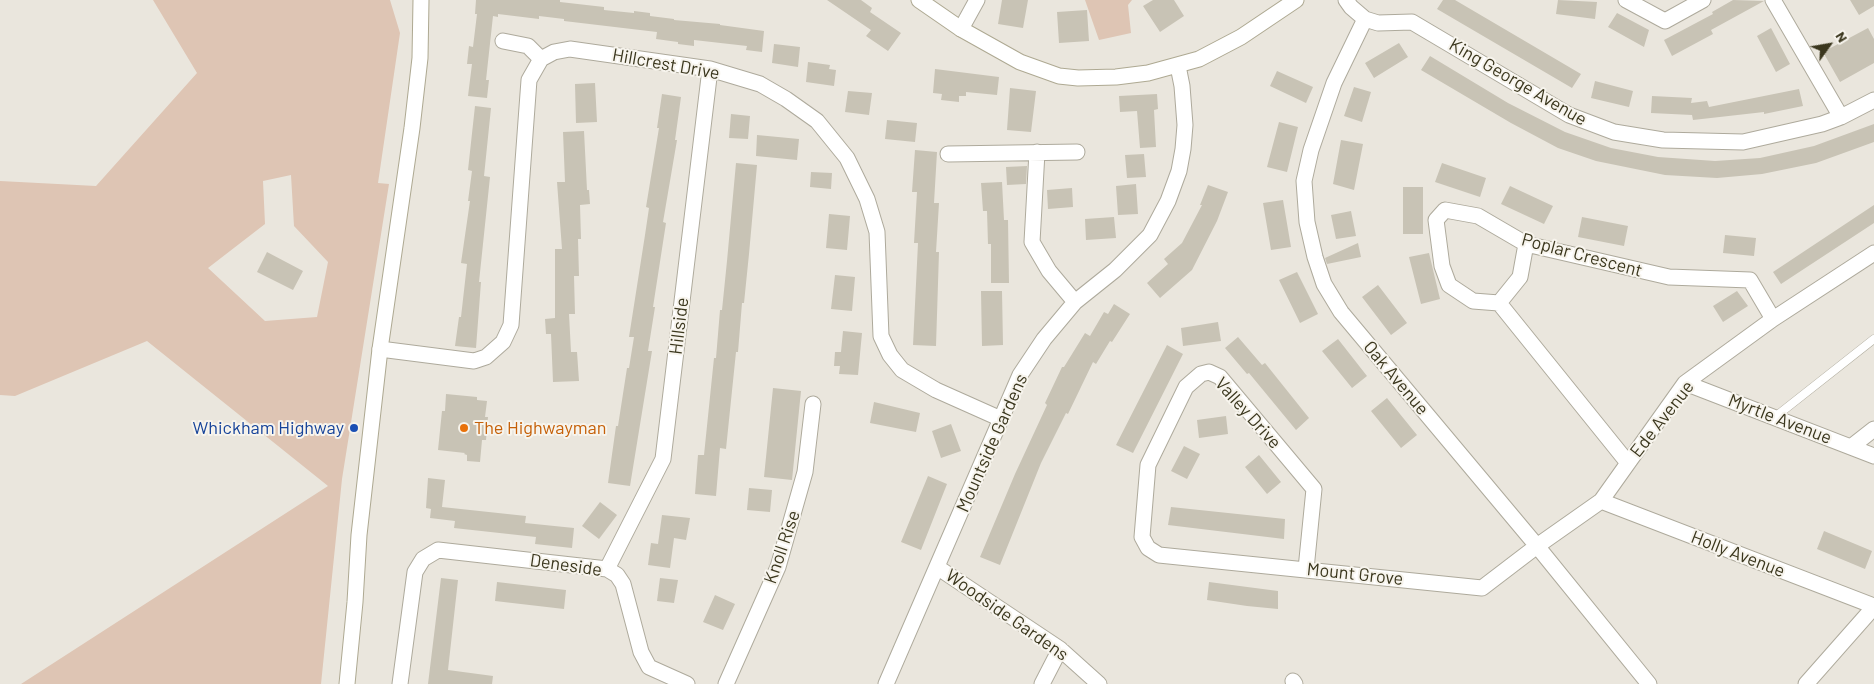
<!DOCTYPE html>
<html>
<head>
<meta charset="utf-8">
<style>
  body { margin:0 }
  #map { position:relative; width:1874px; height:684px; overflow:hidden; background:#eae6dd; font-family:Barlow,sans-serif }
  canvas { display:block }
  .north { position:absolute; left:1804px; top:20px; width:50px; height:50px; -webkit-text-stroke:4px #f7f4ed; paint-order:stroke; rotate:58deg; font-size:14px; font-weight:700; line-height:20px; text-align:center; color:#3b371e }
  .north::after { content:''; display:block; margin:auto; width:18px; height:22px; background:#3b371e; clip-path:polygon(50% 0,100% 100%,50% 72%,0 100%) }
</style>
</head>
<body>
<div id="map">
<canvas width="1874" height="684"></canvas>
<div class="north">N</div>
</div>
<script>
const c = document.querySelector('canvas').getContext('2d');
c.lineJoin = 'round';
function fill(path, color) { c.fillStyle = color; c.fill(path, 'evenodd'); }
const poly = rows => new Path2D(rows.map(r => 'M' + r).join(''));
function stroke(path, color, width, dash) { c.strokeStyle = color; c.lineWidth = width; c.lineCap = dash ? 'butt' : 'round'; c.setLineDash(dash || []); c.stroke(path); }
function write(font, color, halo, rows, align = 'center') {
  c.font = font + ' Barlow,sans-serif'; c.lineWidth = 4; c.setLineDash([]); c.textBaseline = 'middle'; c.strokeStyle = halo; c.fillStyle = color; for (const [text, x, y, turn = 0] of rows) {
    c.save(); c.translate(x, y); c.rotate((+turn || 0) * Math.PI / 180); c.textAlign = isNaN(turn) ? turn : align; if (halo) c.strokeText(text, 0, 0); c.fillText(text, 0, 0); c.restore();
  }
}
fill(poly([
  [153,0,390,0,400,33,378,183,389,184,342,479,321,684,21,684,328,486,147,341,15,396,0,395,0,181,96,186,197,73],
  [291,175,294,226,328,262,317,317,265,321,208,268,265,224,263,181],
  [1085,0,1132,0,1128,5,1131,33,1099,40]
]), '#dec5b4');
fill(poly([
  [476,0,560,0,560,2,604,7,604,10,634,13,634,11,650,13,650,16,674,19,674,20,720,24,720,25,764,31,762,52,746,50,747,46,694,40,694,46,678,44,678,42,656,39,657,32,564,21,564,19,539,16,539,19,498,14,498,17,493,16,486,80,489,80,487,98,468,96,472,64,467,64,469,46,473,47,477,14,475,14],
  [827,0,861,0,872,8,870,12,901,33,888,51,866,36,871,30],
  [1002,0,1028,0,1023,28,998,24],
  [1153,0,1174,0,1184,16,1160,32,1143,6],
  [1443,0,1455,0,1581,74,1572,88,1437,9],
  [1558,0,1597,2,1595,19,1556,14],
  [1733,0,1764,1,1711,30,1713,34,1672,56,1664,40,1713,14,1712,12],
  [1850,0,1874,0,1874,6,1859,15],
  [1087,10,1089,41,1059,43,1057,12],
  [1617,13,1649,30,1644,47,1608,27],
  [1771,28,1790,64,1776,72,1757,36],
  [1868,28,1874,39,1874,63,1840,82,1823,52],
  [1399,43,1408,57,1374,78,1365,63],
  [774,44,800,47,798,67,772,63],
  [1430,56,1508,103,1565,132,1611,148,1658,157,1715,161,1760,158,1814,146,1874,124,1874,142,1816,163,1762,174,1717,178,1665,175,1596,161,1558,148,1511,123,1421,70],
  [808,62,830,65,829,69,836,70,834,86,806,82],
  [935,69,999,77,997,95,966,92,966,96,959,96,959,102,941,100,942,94,933,93],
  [1277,71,1313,87,1306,103,1270,86],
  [1595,81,1633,91,1629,107,1591,98],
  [595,83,597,122,576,123,575,84],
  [1354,87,1371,92,1362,122,1344,116],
  [1010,88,1036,91,1031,132,1007,130],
  [1799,89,1803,106,1764,114,1764,112,1693,120,1692,115,1651,113,1652,96,1692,98,1691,103,1707,101,1709,107],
  [848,91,872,93,869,115,845,112],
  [662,94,681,97,675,140,677,140,663,222,666,223,653,307,655,307,648,351,652,351,630,486,608,483,616,426,618,426,627,368,629,368,634,337,629,337,645,235,649,208,646,207,659,128,657,128],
  [1157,94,1158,109,1154,110,1156,147,1140,148,1137,111,1120,112,1119,96],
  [475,106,491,108,484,176,490,177,479,282,481,282,476,348,455,346,459,317,461,317,467,264,461,263,470,201,468,201,472,171,468,170],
  [731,114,750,116,748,139,729,138],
  [887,120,917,123,915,142,885,139],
  [1279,122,1298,127,1287,172,1267,167],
  [584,131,587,190,589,190,590,204,580,205,581,239,578,239,579,276,574,276,575,314,569,314,571,352,577,352,579,381,553,382,551,334,546,334,545,319,555,318,555,249,562,249,557,182,565,182,563,132],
  [757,135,799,139,797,160,756,156],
  [1341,140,1363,144,1354,190,1333,184],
  [915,150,937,152,934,203,939,203,936,252,939,252,936,346,913,345,918,243,914,243,917,192,912,192],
  [1144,154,1146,177,1127,178,1125,155],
  [736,163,757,165,749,254,744,303,742,303,738,352,736,352,726,449,720,448,716,496,695,494,698,455,704,455,714,358,716,358,720,310,722,310,727,261],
  [1442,163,1486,178,1480,197,1435,182],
  [1027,166,1026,184,1007,185,1006,167],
  [811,172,832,173,831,189,810,187],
  [1002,182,1004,220,1008,220,1009,283,991,283,991,244,988,244,987,211,983,211,981,183],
  [1136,184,1138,214,1118,215,1116,186],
  [1208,185,1228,192,1217,221,1192,270,1160,298,1147,283,1168,264,1164,259,1182,243,1202,205,1200,205],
  [1510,186,1553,206,1544,224,1501,204],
  [1403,187,1423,187,1423,234,1403,234],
  [1072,188,1073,207,1048,209,1047,190],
  [1283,200,1291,247,1271,250,1263,203],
  [1874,205,1874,223,1781,284,1773,272],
  [1351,211,1356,236,1336,239,1331,215],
  [829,214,850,216,847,250,826,248],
  [1114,217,1116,238,1086,240,1085,219],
  [1582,217,1628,226,1624,246,1578,237],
  [1725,235,1756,238,1754,256,1723,253],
  [1358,243,1361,257,1327,264,1325,258],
  [267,252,303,271,293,290,257,272],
  [1429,253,1440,299,1421,304,1409,257],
  [1297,272,1318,314,1300,323,1279,280],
  [835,275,855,277,852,311,831,309],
  [1378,285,1407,323,1391,335,1362,297],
  [981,291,1002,291,1003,345,982,346],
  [1737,291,1748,306,1723,322,1713,306],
  [1114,304,1130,314,1112,342,1110,341,1096,364,1093,362,1068,414,1066,413,1041,463,1000,565,980,557,1015,474,1047,405,1045,403,1062,367,1064,367,1085,333,1090,336,1104,312,1108,314],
  [1218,322,1221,341,1183,346,1181,328],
  [843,331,862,333,858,375,839,374,840,366,834,366,835,352,841,352],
  [1238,337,1262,365,1265,363,1309,418,1296,430,1249,373,1247,374,1225,348],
  [1338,339,1367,376,1352,388,1322,351],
  [1167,345,1183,354,1133,453,1116,445],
  [773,388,801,391,792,480,764,477],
  [446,394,477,397,477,400,487,401,485,417,488,417,486,440,482,440,480,462,467,461,467,455,464,454,465,453,438,450,442,411,445,411],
  [1387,398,1417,435,1401,448,1371,411],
  [874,402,920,413,916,432,870,423],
  [1226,416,1228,434,1199,438,1197,420],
  [951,424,961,451,941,458,932,431],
  [1184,446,1200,454,1187,479,1171,471],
  [1259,455,1281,482,1267,494,1245,467],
  [928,476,947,484,921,550,901,542],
  [428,478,445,480,442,507,526,516,525,523,574,528,572,548,535,544,536,537,454,528,455,521,430,518,431,509,426,508],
  [749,488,772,490,770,512,747,510],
  [600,502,617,515,599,539,582,526],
  [1171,507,1285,519,1284,539,1168,525],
  [662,515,690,518,686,540,674,538,670,568,648,565,651,543,658,544],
  [1824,531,1872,551,1865,569,1817,549],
  [441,578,458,580,448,670,493,676,492,684,428,684],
  [660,578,678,580,674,603,657,601],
  [497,582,566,590,564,609,495,601],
  [1209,582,1278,591,1278,609,1247,606,1207,600],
  [715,595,735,604,723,630,703,622]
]), '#c8c3b5');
const lane = poly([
  [1775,417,1874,339]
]);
const street = poly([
  [1346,0,1351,7,1365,19,1378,23,1412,22,1569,115,1614,132,1663,140,1743,142,1822,124,1841,117,1874,100],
  [1626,0,1665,21,1703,0],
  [1773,0,1841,117],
  [1365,19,1334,83,1311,150,1304,181,1307,222,1315,257,1324,284,1341,312,1537,546,1649,684],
  [961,29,977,0],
  [503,41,528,46,541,59],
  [1037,152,1032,242,1049,271,1075,302],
  [948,154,1077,152],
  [1499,303,1520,277,1526,244],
  [380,349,474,361,486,357,503,342,511,325,529,80,541,59,554,52,570,49,710,69,760,84,786,99,817,121,847,158,867,199,877,232,881,336,890,355,902,370,936,390,1001,419],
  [1685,383,1874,456],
  [1851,447,1874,429],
  [1628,463,1499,303,1473,301,1449,285,1442,266,1436,220,1445,210,1478,216,1526,244,1669,277,1750,280,1773,319],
  [1601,501,1874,606],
  [937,567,1060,649,1099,684],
  [607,569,663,459,710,69],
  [1306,569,1314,489,1220,377,1209,372,1201,374,1186,387,1148,465,1142,537,1148,548,1159,555,1482,588,1537,546,1601,501,1685,383,1773,319,1874,253],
  [1293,681,1295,684],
  [400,684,415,572,423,559,438,550,607,569,617,575,623,584,641,652,649,667,687,684],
  [726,684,778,567,805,472,813,404],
  [886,684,1020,375,1044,339,1075,302,1115,270,1150,235,1168,201,1179,171,1183,149,1185,125,1182,86,1178,66],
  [1042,684,1060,649],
  [1806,684,1874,607]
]);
const secondary = poly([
  [919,0,961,29,1020,62,1059,76,1078,78,1116,77,1148,73,1199,59,1241,37,1296,0],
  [347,684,355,602,359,535,380,349,412,128,420,58,421,0]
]);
stroke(lane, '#aeaa9c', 9);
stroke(street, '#aeaa9c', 17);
stroke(secondary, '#aea992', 17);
stroke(lane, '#fff', 8);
stroke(street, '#fff', 15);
stroke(secondary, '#fff', 15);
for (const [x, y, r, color] of [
  [354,428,5,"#1a4fb4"],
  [464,428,5,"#e8710a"]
]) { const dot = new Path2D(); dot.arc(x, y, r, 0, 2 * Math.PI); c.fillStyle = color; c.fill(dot); stroke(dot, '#f7f4ed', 2); }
write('18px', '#3b371e', '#f7f4ed', [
  ["Hillcrest Drive",666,64,10],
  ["King George Avenue",1518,82,30],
  ["Poplar Crescent",1582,255,15],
  ["Hillside",679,326,-83],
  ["Oak Avenue",1396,378,50],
  ["Valley Drive",1248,413,48],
  ["Ede Avenue",1662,419,-52],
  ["Myrtle Avenue",1780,419,21],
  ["Mountside Gardens",992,443,-66],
  ["Knoll Rise",782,547,-71],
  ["Holly Avenue",1738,554,21],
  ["Deneside",566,565,8],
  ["Mount Grove",1355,574,6],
  ["Woodside Gardens",1007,615,35]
]);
write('18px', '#164399', '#f7f4ed', [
  ["Whickham Highway",344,428]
], 'right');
write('18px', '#c56008', '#f7f4ed', [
  ["The Highwayman",474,428]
], 'left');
</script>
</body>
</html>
